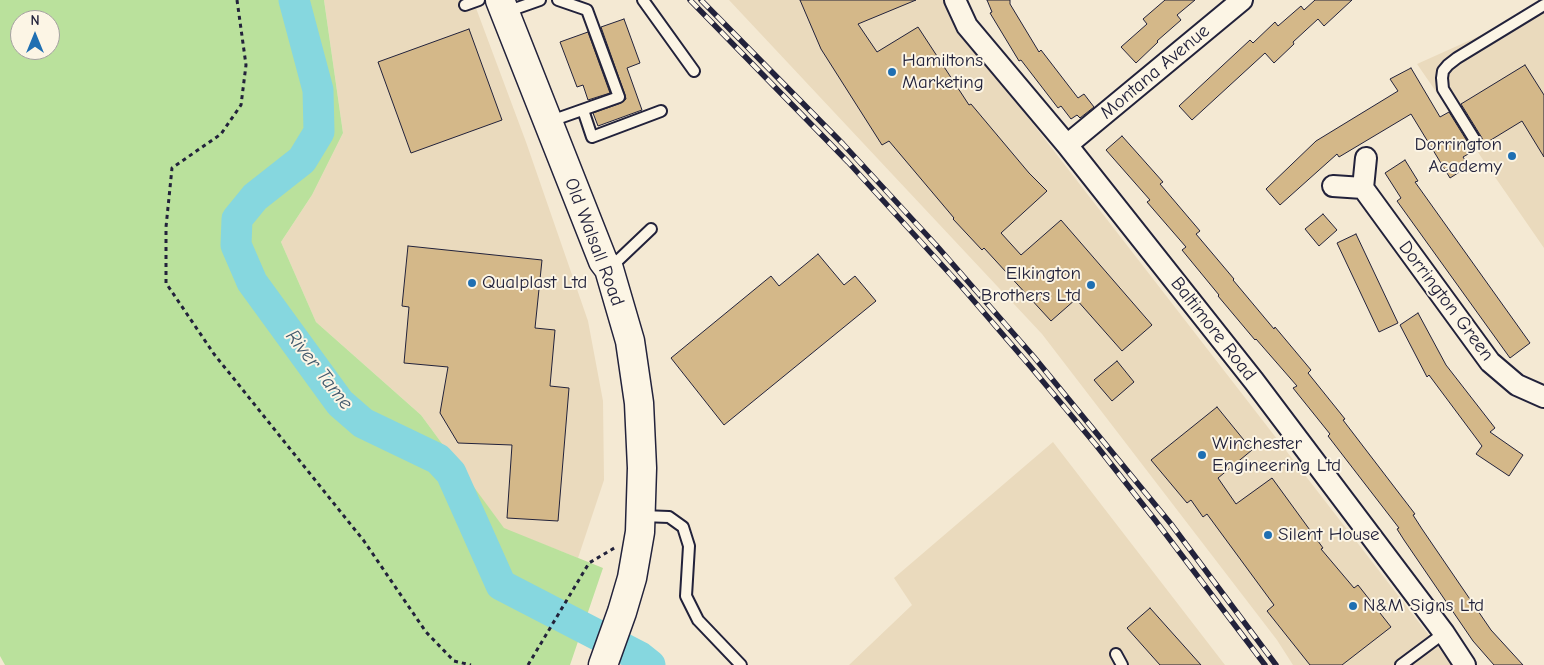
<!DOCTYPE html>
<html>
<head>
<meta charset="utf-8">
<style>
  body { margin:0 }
  #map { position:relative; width:1544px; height:665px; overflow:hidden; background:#f4e9d3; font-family:"Comic Neue",sans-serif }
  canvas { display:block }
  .north { position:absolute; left:10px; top:10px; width:50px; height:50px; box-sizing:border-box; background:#fcf5e5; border:1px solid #a5a1a1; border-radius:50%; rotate:0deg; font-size:14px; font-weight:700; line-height:20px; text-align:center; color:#22223b }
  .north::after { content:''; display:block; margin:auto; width:18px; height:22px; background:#1f6fb2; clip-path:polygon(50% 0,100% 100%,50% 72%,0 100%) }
</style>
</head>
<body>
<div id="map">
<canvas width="1544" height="665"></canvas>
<div class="north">N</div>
</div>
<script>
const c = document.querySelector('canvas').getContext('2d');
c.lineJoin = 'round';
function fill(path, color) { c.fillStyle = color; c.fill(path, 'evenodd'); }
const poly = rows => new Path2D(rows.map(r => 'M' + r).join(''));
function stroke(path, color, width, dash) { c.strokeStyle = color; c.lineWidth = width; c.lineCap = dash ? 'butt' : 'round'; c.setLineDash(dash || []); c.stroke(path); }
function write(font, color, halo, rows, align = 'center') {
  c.font = font + ' "Comic Neue",sans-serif'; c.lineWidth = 4; c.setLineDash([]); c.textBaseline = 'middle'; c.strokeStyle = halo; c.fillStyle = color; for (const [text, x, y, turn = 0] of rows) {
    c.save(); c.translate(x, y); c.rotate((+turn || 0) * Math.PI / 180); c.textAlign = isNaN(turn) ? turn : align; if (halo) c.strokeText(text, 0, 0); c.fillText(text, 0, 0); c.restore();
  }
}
fill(poly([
  [324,0,473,0,526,142,588,321,603,401,604,480,578,558,504,529,421,415,316,322,281,242,312,195,343,133],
  [729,0,944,0,958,27,1452,665,1293,665,1277,640,1042,334],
  [1544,7,1544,248,1417,64],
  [1053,442,1225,665,849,665,912,605,894,578]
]), '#eadabd');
fill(poly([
  [0,0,324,0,343,133,312,195,281,242,316,322,421,415,504,528,603,568,570,665,5,665,0,656],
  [20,20,50,20,50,50,20,50]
]), '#bae19c');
stroke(poly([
  [294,0,318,90,319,132,302,160,255,197,237,219,236,245,252,282,340,403,363,423,438,459,451,473,501,585,640,657,650,665]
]), '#86d7df', 31);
const building = poly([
  [800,0,916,0,858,24,877,52,918,27,969,105,971,104,1029,173,1047,191,1001,233,1021,255,1061,220,1152,325,1122,351,1076,299,1051,321,984,248,982,250,953,219,954,218,889,141,882,145,821,49,800,0],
  [987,0,1010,0,1010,4,1039,52,1041,50,1078,98,1084,94,1094,107,1080,118,1077,115,1071,119,1061,106,1058,108,1021,60,1019,61,990,13,992,12,987,0],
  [1165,0,1195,0,1177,15,1181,20,1157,41,1158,42,1136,63,1121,47,1147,24,1143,19,1165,0],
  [1315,0,1352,0,1324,26,1318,19,1293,42,1294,44,1274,63,1265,53,1192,120,1179,106,1250,40,1253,43,1275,22,1278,26,1301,6,1304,10,1315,0],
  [624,19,640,63,627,68,642,110,598,126,593,113,621,103,626,99,625,95,601,27,624,19],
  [469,29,502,120,411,153,378,62,469,29],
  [588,32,610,93,588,100,583,85,577,87,560,42,588,32],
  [1525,65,1544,95,1544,157,1522,121,1481,146,1483,142,1482,138,1461,104,1525,65],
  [1411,68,1440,117,1449,112,1470,146,1473,148,1477,149,1463,157,1469,166,1450,178,1411,114,1339,157,1337,154,1280,205,1266,189,1316,141,1398,91,1390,79,1411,68],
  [1122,136,1163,182,1160,184,1200,231,1196,234,1234,279,1233,280,1274,329,1275,327,1311,370,1308,373,1345,419,1343,420,1415,514,1413,515,1422,529,1491,630,1523,665,1494,665,1473,641,1404,540,1397,529,1399,528,1338,449,1328,436,1330,434,1293,388,1297,386,1256,339,1255,340,1218,296,1219,295,1182,250,1186,247,1147,202,1150,200,1106,150,1122,136],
  [1405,160,1418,181,1415,182,1530,343,1510,358,1397,201,1401,198,1385,173,1405,160],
  [1323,214,1337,230,1319,246,1305,229,1323,214],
  [1356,234,1398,323,1379,332,1337,243,1356,234],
  [408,246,542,260,535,328,555,330,550,386,569,388,558,521,507,518,512,445,458,443,440,413,448,367,404,363,409,307,402,306,408,246],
  [818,254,844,285,855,276,876,301,724,425,671,358,771,276,779,286,818,254],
  [1418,313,1446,365,1495,428,1490,432,1523,455,1509,476,1476,454,1482,446,1429,375,1427,377,1400,325,1418,313],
  [1117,361,1134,382,1112,401,1094,380,1117,361],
  [1217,407,1252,450,1218,478,1236,504,1272,478,1323,548,1321,549,1354,588,1358,585,1391,627,1342,665,1310,665,1267,611,1274,605,1207,514,1203,517,1191,500,1187,503,1151,460,1217,407],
  [1150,608,1201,665,1160,665,1127,628,1150,608]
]);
fill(building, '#d4b889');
stroke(building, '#22223b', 1);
const service = poly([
  [643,0,694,71],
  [465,5,479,0],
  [506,12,540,0],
  [583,110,592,137,661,111],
  [548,122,619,97,587,10,558,0],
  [1476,142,1443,89,1442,78,1443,71,1448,65,1457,58,1544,5],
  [610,268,651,229],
  [642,516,669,517,683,527,689,546,686,596,698,620,741,665],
  [1116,654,1122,665],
  [1401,665,1444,633]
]);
const minor = poly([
  [955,0,967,26,1067,145,1254,381,1444,633,1465,665],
  [1067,145,1242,0],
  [1366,158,1363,188,1490,362,1517,385,1544,397],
  [1333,186,1363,188]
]);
const secondary = poly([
  [500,0,603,261,609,269,630,341,639,403,642,468,640,532,632,578,622,612,603,665]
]);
stroke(service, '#22223b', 14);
stroke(minor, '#22223b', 24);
stroke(secondary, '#22223b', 31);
stroke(poly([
  [237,0,246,65,241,105,221,134,172,168,166,227,166,283,214,354,364,541,426,632,454,661,471,665],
  [528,665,589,563,616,547]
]), '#22223b', 3, [4, 4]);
stroke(service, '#fcf5e5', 10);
stroke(minor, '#fcf5e5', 20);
stroke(secondary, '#fcf5e5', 28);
const rail = poly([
  [690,0,848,162,961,286,1030,366,1096,445,1155,520,1265,665],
  [701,0,843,144,936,245,1034,357,1171,524,1276,665]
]);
stroke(rail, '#22223b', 5.5);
stroke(rail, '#fcf5e5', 4, [11]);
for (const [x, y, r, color] of [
  [892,72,5,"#1f6fb2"],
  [1512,156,5,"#1f6fb2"],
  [472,283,5,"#1f6fb2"],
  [1091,285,5,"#1f6fb2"],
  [1202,455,5,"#1f6fb2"],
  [1268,535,5,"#1f6fb2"],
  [1353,606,5,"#1f6fb2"]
]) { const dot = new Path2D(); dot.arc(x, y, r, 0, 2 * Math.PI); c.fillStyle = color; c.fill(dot); stroke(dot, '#fcf5e5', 2); }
write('19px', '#22223b', '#fcf5e5', [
  ["Hamiltons",902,61],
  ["Marketing",902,83],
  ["Dorrington",1502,145,"right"],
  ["Academy",1502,167,"right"],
  ["Elkington",1081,274,"right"],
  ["Brothers Ltd",1081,296,"right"],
  ["Qualplast Ltd",482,283],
  ["Winchester",1212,444],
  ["Engineering Ltd",1212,466],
  ["Silent House",1278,535],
  ["N&M Signs Ltd",1363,606]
], 'left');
write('19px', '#22223b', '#fcf5e5', [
  ["Montana Avenue",1155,72,-40],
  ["Old Walsall Road",594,242,69],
  ["Dorrington Green",1446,301,53],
  ["Baltimore Road",1213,329,52]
]);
write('italic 20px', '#40586c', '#fcf5e5', [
  ["River Tame",319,370,52]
]);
</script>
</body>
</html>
